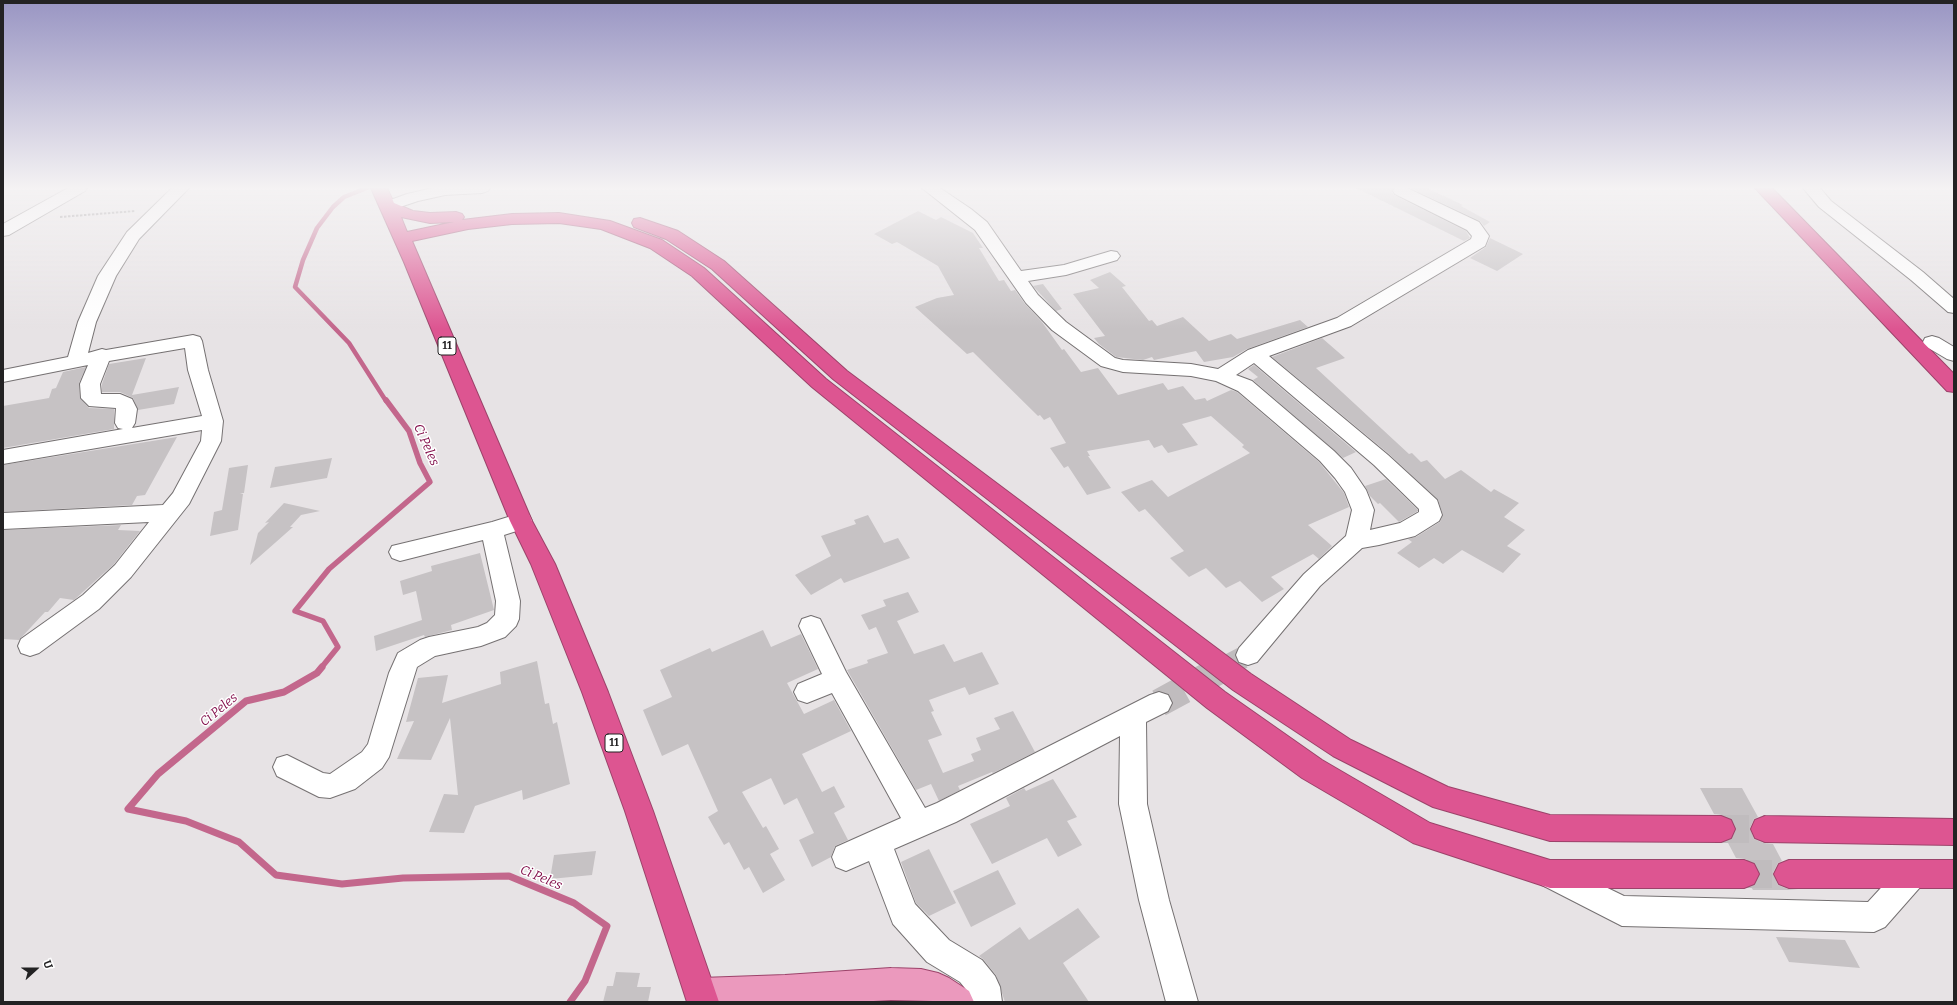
<!DOCTYPE html>
<html>
<head>
<meta charset="utf-8">
<style>
  body { margin:0 }
  #map { position:relative; width:1957px; height:1005px; overflow:hidden; background:#e7e3e5; font-family:Bitter,serif }
  canvas { display:block }
  .frame { position:absolute; inset:0; border:4px solid #232223; pointer-events:none }
  .north { position:absolute; left:16px; top:949px; width:40px; height:40px; -webkit-text-stroke:3px #fff; paint-order:stroke; rotate:69deg; font-size:11px; font-weight:700; line-height:16px; text-align:center; color:#232223 }
  .north::after { content:''; display:block; margin:auto; width:14px; height:18px; background:#232223; clip-path:polygon(50% 0,100% 100%,50% 72%,0 100%) }
</style>
</head>
<body>
<div id="map">
<canvas width="1957" height="1005"></canvas>
<div class="frame"></div>
<div class="north">U</div>
</div>
<script>
const c = document.querySelector('canvas').getContext('2d');
c.lineJoin = 'round';
const poly = rows => new Path2D(rows.map(r => 'M' + r).join(''));
function stroke(path, color, width, dash) { c.strokeStyle = color; c.lineWidth = width; c.lineCap = dash ? 'butt' : 'round'; c.setLineDash(dash || []); c.stroke(path); }
function fill(path, color) { c.fillStyle = color; c.fill(path, 'evenodd'); }
function write(font, color, halo, rows, align = 'center') {
  c.font = font + ' Bitter,serif'; c.lineWidth = 3; c.setLineDash([]); c.textBaseline = 'middle'; c.strokeStyle = halo; c.fillStyle = color; for (const [text, x, y, turn = 0] of rows) {
    c.save(); c.translate(x, y); c.rotate((+turn || 0) * Math.PI / 180); c.textAlign = isNaN(turn) ? turn : align; if (halo) c.strokeText(text, 0, 0); c.fillText(text, 0, 0); c.restore();
  }
}
stroke(poly([
  [367,188,344,197,333,207,317,228,303,260,295,287,349,343,386,401]
]), '#c3678c', 4.5);
stroke(poly([
  [321,668,338,647,323,621,295,611,329,569,430,482,420,463,409,431,386,400]
]), '#c3678c', 5.5);
stroke(poly([
  [322,667,317,673,284,692,246,701,158,774,128,809,186,821,239,842,276,875,342,884,403,878,509,876,574,903,607,926,585,981,570,1002]
]), '#c3678c', 7);
fill(poly([
  [1356,188,1393,188,1392,192,1394,195,1466,231,1470,238,1464,241],
  [1410,188,1427,188,1463,205,1461,206,1490,222,1484,226,1480,221],
  [918,211,936,220,941,217,973,233,983,248,979,248,999,281,1004,280,1011,291,1015,290,1025,304,1042,322,1062,350,1064,349,1081,372,1098,368,1118,395,1163,383,1168,390,1183,386,1195,400,1205,398,1207,401,1231,390,1237,392,1319,462,1344,493,1349,507,1308,525,1332,546,1319,559,1313,554,1271,577,1284,589,1262,602,1240,581,1226,588,1206,568,1189,577,1170,558,1184,551,1145,509,1139,512,1121,492,1152,480,1168,497,1250,453,1242,447,1244,445,1211,416,1182,424,1198,445,1168,453,1162,445,1154,448,1149,440,1087,451,1090,456,1088,456,1111,488,1087,495,1068,466,1064,468,1050,448,1066,443,1050,417,1044,420,1040,415,1038,416,973,352,967,354,915,307,937,298,954,295,938,266,897,242,892,244,874,234],
  [1490,238,1523,254,1497,271,1470,258,1486,247],
  [1110,272,1126,286,1122,287,1149,321,1152,320,1157,326,1183,317,1209,341,1231,334,1237,339,1300,320,1308,327,1247,349,1233,357,1204,362,1196,351,1154,360,1152,357,1143,360,1116,357,1099,344,1094,338,1105,336,1073,294,1099,288,1090,280],
  [1043,284,1062,309,1056,311,1033,286],
  [1322,338,1345,358,1316,368,1409,454,1412,453,1421,462,1427,460,1445,479,1461,470,1491,492,1494,489,1519,503,1504,517,1525,530,1507,546,1521,554,1503,573,1462,550,1443,564,1434,558,1419,568,1397,553,1412,542,1408,539,1416,537,1440,522,1443,515,1438,500,1389,454,1272,357],
  [146,358,132,395,179,387,174,404,138,410,133,398,120,392,102,392,102,384,109,364],
  [1254,365,1356,452,1343,458,1253,380,1258,377,1248,369],
  [86,367,79,383,80,398,89,408,114,409,114,429,3,448,3,406,49,398,52,389,56,388,63,372],
  [177,437,145,495,137,496,132,505,3,512,3,465],
  [332,458,327,478,270,488,275,467],
  [248,465,244,493,240,493,243,494,238,530,210,536,214,512,222,510,229,468],
  [1386,479,1418,510,1418,511,1399,522,1380,503,1378,504,1370,496,1365,486],
  [284,503,320,511,301,515,290,527,293,527,250,565,258,533,269,522,265,523],
  [868,515,884,543,898,538,910,558,844,583,841,578,811,595,795,575,831,556,821,536,856,524,854,520],
  [121,525,118,530,140,531,114,564,74,600,60,598,48,612,45,612,19,640,3,639,3,530],
  [480,553,494,610,451,625,452,630,425,637,424,635,376,651,374,636,422,620,416,591,403,595,400,581,432,571,431,566],
  [908,592,919,612,897,621,914,654,944,644,954,662,982,652,999,684,969,695,965,687,929,700,934,711,931,712,942,735,928,740,943,773,974,761,971,754,981,750,976,738,1000,729,994,718,1013,711,1035,752,993,773,992,772,958,786,960,790,939,801,931,784,916,790,847,670,868,663,867,660,888,653,876,627,869,630,861,615,886,606,883,600],
  [763,630,771,647,801,634,818,669,787,683,804,714,834,700,851,731,802,754,822,792,834,786,845,807,834,813,848,840,835,846,831,857,812,867,799,840,814,833,797,798,784,805,771,778,742,792,763,828,766,826,779,849,770,854,785,880,763,893,749,867,744,870,729,842,724,845,708,817,718,811,688,744,662,756,643,710,672,697,660,670,710,648,712,652],
  [537,661,545,704,549,703,553,724,557,722,570,784,523,800,522,790,475,806,464,833,429,832,444,794,458,795,450,718,431,760,397,759,414,721,406,722,418,678,448,675,442,703,501,684,500,672],
  [1053,779,1077,817,1067,821,1082,845,1058,857,1047,838,992,864,970,824,1010,806,1006,798,1024,788,1026,791],
  [1700,788,1742,788,1758,817,1754,819,1750,828,1754,839,1764,843,1773,844,1782,861,1778,863,1773,873,1778,885,1788,889,1798,890,1753,890,1751,887,1755,885,1760,875,1755,863,1745,859,1736,858,1727,841,1732,839,1736,830,1732,819,1722,815,1714,814],
  [929,849,956,903,929,916,916,903,901,862],
  [596,851,592,875,550,879,554,855],
  [998,870,1016,904,971,927,953,891],
  [1078,908,1100,937,1063,963,1089,1002,1005,1002,996,975,983,959,979,956,1020,927,1029,940],
  [1776,937,1845,940,1860,968,1789,962],
  [616,972,640,973,637,987,651,987,648,1002,603,1002,607,986,613,986]
]), '#c6c2c4');
stroke(poly([
  [1223,668,1248,655]
]), '#c0bcbe', 22, [22, 11]);
stroke(poly([
  [1159,703,1225,667]
]), '#c0bcbe', 28, [28, 14]);
stroke(poly([
  [1721,829,1765,829],
  [1744,874,1789,874]
]), '#c0bcbe', 28, [28, 14]);
const minor = poly([
  [68,188,87,188,85,191,9,235,3,236,3,224,68,188],
  [172,188,189,188,139,239,116,276,96,322,88,353,102,349,106,350,193,335,200,337,202,341,208,370,223,421,221,441,189,504,131,577,99,609,39,653,30,656,21,653,18,646,21,639,83,595,115,565,149,522,3,529,3,513,163,505,173,493,201,441,202,430,3,464,3,450,123,429,118,428,115,423,116,408,89,406,81,398,80,384,88,365,3,382,3,370,68,357,78,322,98,276,127,232,172,188],
  [185,348,188,370,202,416,132,428,135,423,137,409,132,399,120,394,101,394,100,384,109,361,185,348],
  [433,188,490,188,488,191,482,193,445,195,418,201,388,211,382,209,380,206,382,203,407,194,433,188],
  [922,188,940,188,971,209,987,222,1021,271,1064,265,1111,251,1117,252,1120,256,1117,260,1066,275,1028,281,1038,295,1066,322,1115,358,1123,360,1191,364,1218,369,1248,350,1337,318,1471,239,1472,236,1467,230,1395,194,1393,191,1395,188,1407,188,1479,222,1489,236,1485,246,1351,326,1269,356,1388,455,1437,500,1442,515,1439,521,1415,536,1379,545,1362,548,1320,586,1257,662,1248,665,1239,662,1236,655,1239,648,1304,574,1346,536,1352,510,1345,492,1335,478,1320,461,1238,391,1216,381,1191,376,1123,372,1101,366,1052,330,1026,303,975,230,922,188],
  [1254,363,1374,465,1419,509,1419,512,1400,523,1370,530,1374,510,1366,490,1351,468,1334,451,1252,381,1236,375,1254,363],
  [1803,188,1820,188,1831,201,1923,272,1954,299,1954,313,1948,312,1911,280,1819,207,1803,188],
  [1932,336,1939,338,1954,347,1954,361,1947,359,1925,346,1923,342,1925,338,1932,336],
  [521,513,529,515,532,521,529,527,504,535,520,601,519,619,516,626,505,637,481,646,435,656,417,667,389,757,382,768,355,789,330,798,319,797,277,776,273,767,277,758,287,755,323,773,330,774,362,752,368,744,389,673,398,653,420,640,429,637,478,627,487,623,495,615,496,601,483,540,400,561,392,558,389,552,392,546,492,522,521,513],
  [811,616,820,619,846,672,925,808,937,803,1150,695,1159,692,1168,695,1172,703,1168,711,1146,722,1147,804,1169,900,1198,1002,1166,1002,1139,900,1119,804,1120,736,956,822,894,849,915,904,949,940,982,960,995,976,1000,987,1002,1002,970,1002,969,993,960,982,927,962,893,924,869,861,846,871,836,867,832,857,836,847,901,818,832,693,807,703,798,700,794,692,798,684,822,674,799,626,802,619,811,616],
  [1550,860,1624,896,1868,902,1902,865,1912,861,1922,865,1927,875,1922,885,1885,927,1874,932,1622,926,1540,884,1535,874,1540,864,1550,860]
]);
const major = poly([
  [891,968,921,969,938,973,949,978,969,991,974,1002,891,1000,856,1002,689,1002,685,994,690,983,701,978,785,975,891,968]
]);
const highway = poly([
  [371,188,387,188,394,203,413,211,430,213,456,212,462,214,464,217,462,220,512,214,559,213,610,221,662,240,704,268,826,379,1225,692,1322,760,1430,823,1550,860,1744,860,1754,864,1759,874,1754,884,1744,888,1550,888,1413,843,1302,778,1207,708,812,387,692,276,650,248,601,229,559,223,512,224,468,229,412,241,532,521,555,564,608,692,653,811,719,1002,687,1002,625,811,582,692,531,564,510,521,404,262,371,188],
  [401,217,430,223,454,222,407,232,401,217],
  [1755,188,1772,188,1954,374,1954,392,1947,391,1755,188],
  [640,218,678,231,724,261,847,371,1251,674,1351,740,1448,787,1550,815,1721,816,1731,820,1735,829,1731,838,1721,842,1550,841,1433,807,1333,756,1233,690,833,379,712,269,666,239,634,227,632,223,634,219,640,218],
  [1765,816,1954,819,1954,845,1765,842,1755,838,1751,829,1755,820,1765,816],
  [1789,860,1954,860,1954,888,1789,888,1779,884,1774,874,1779,864,1789,860]
]);
stroke(minor, '#757172', 2);
stroke(major, '#9c436a', 2);
stroke(highway, '#9c436a', 2);
stroke(poly([
  [60,217,135,211]
]), '#858284', 2, [2.5, 1.5]);
fill(minor, '#fff');
fill(major, '#eb99bd');
fill(highway, '#dd5591');
const sky = c.createLinearGradient(0, 0, 0, 329);
sky.addColorStop(0, '#9995c3');
sky.addColorStop(0.57, '#f4f2f3');
sky.addColorStop(1, '#f4f2f300');
c.fillStyle = sky;
c.fillRect(0, 0, 1957, 329);
for (const [x, y, w] of [
  [447,346,18],
  [614,743,18]
]) { const box = new Path2D(); box.roundRect(x - w / 2, y - 9, w, 18, 3); c.fillStyle = '#fff'; c.fill(box); stroke(box, '#232223', 1); }
write('bold 11px', '#232223', null, [
  ["11",447,346],
  ["11",614,743]
]);
write('italic 13px', '#83104c', '#fff', [
  ["Ci Peles",426,445,66],
  ["Ci Peles",219,710,-39],
  ["Ci Peles",541,878,23]
]);
</script>
</body>
</html>
